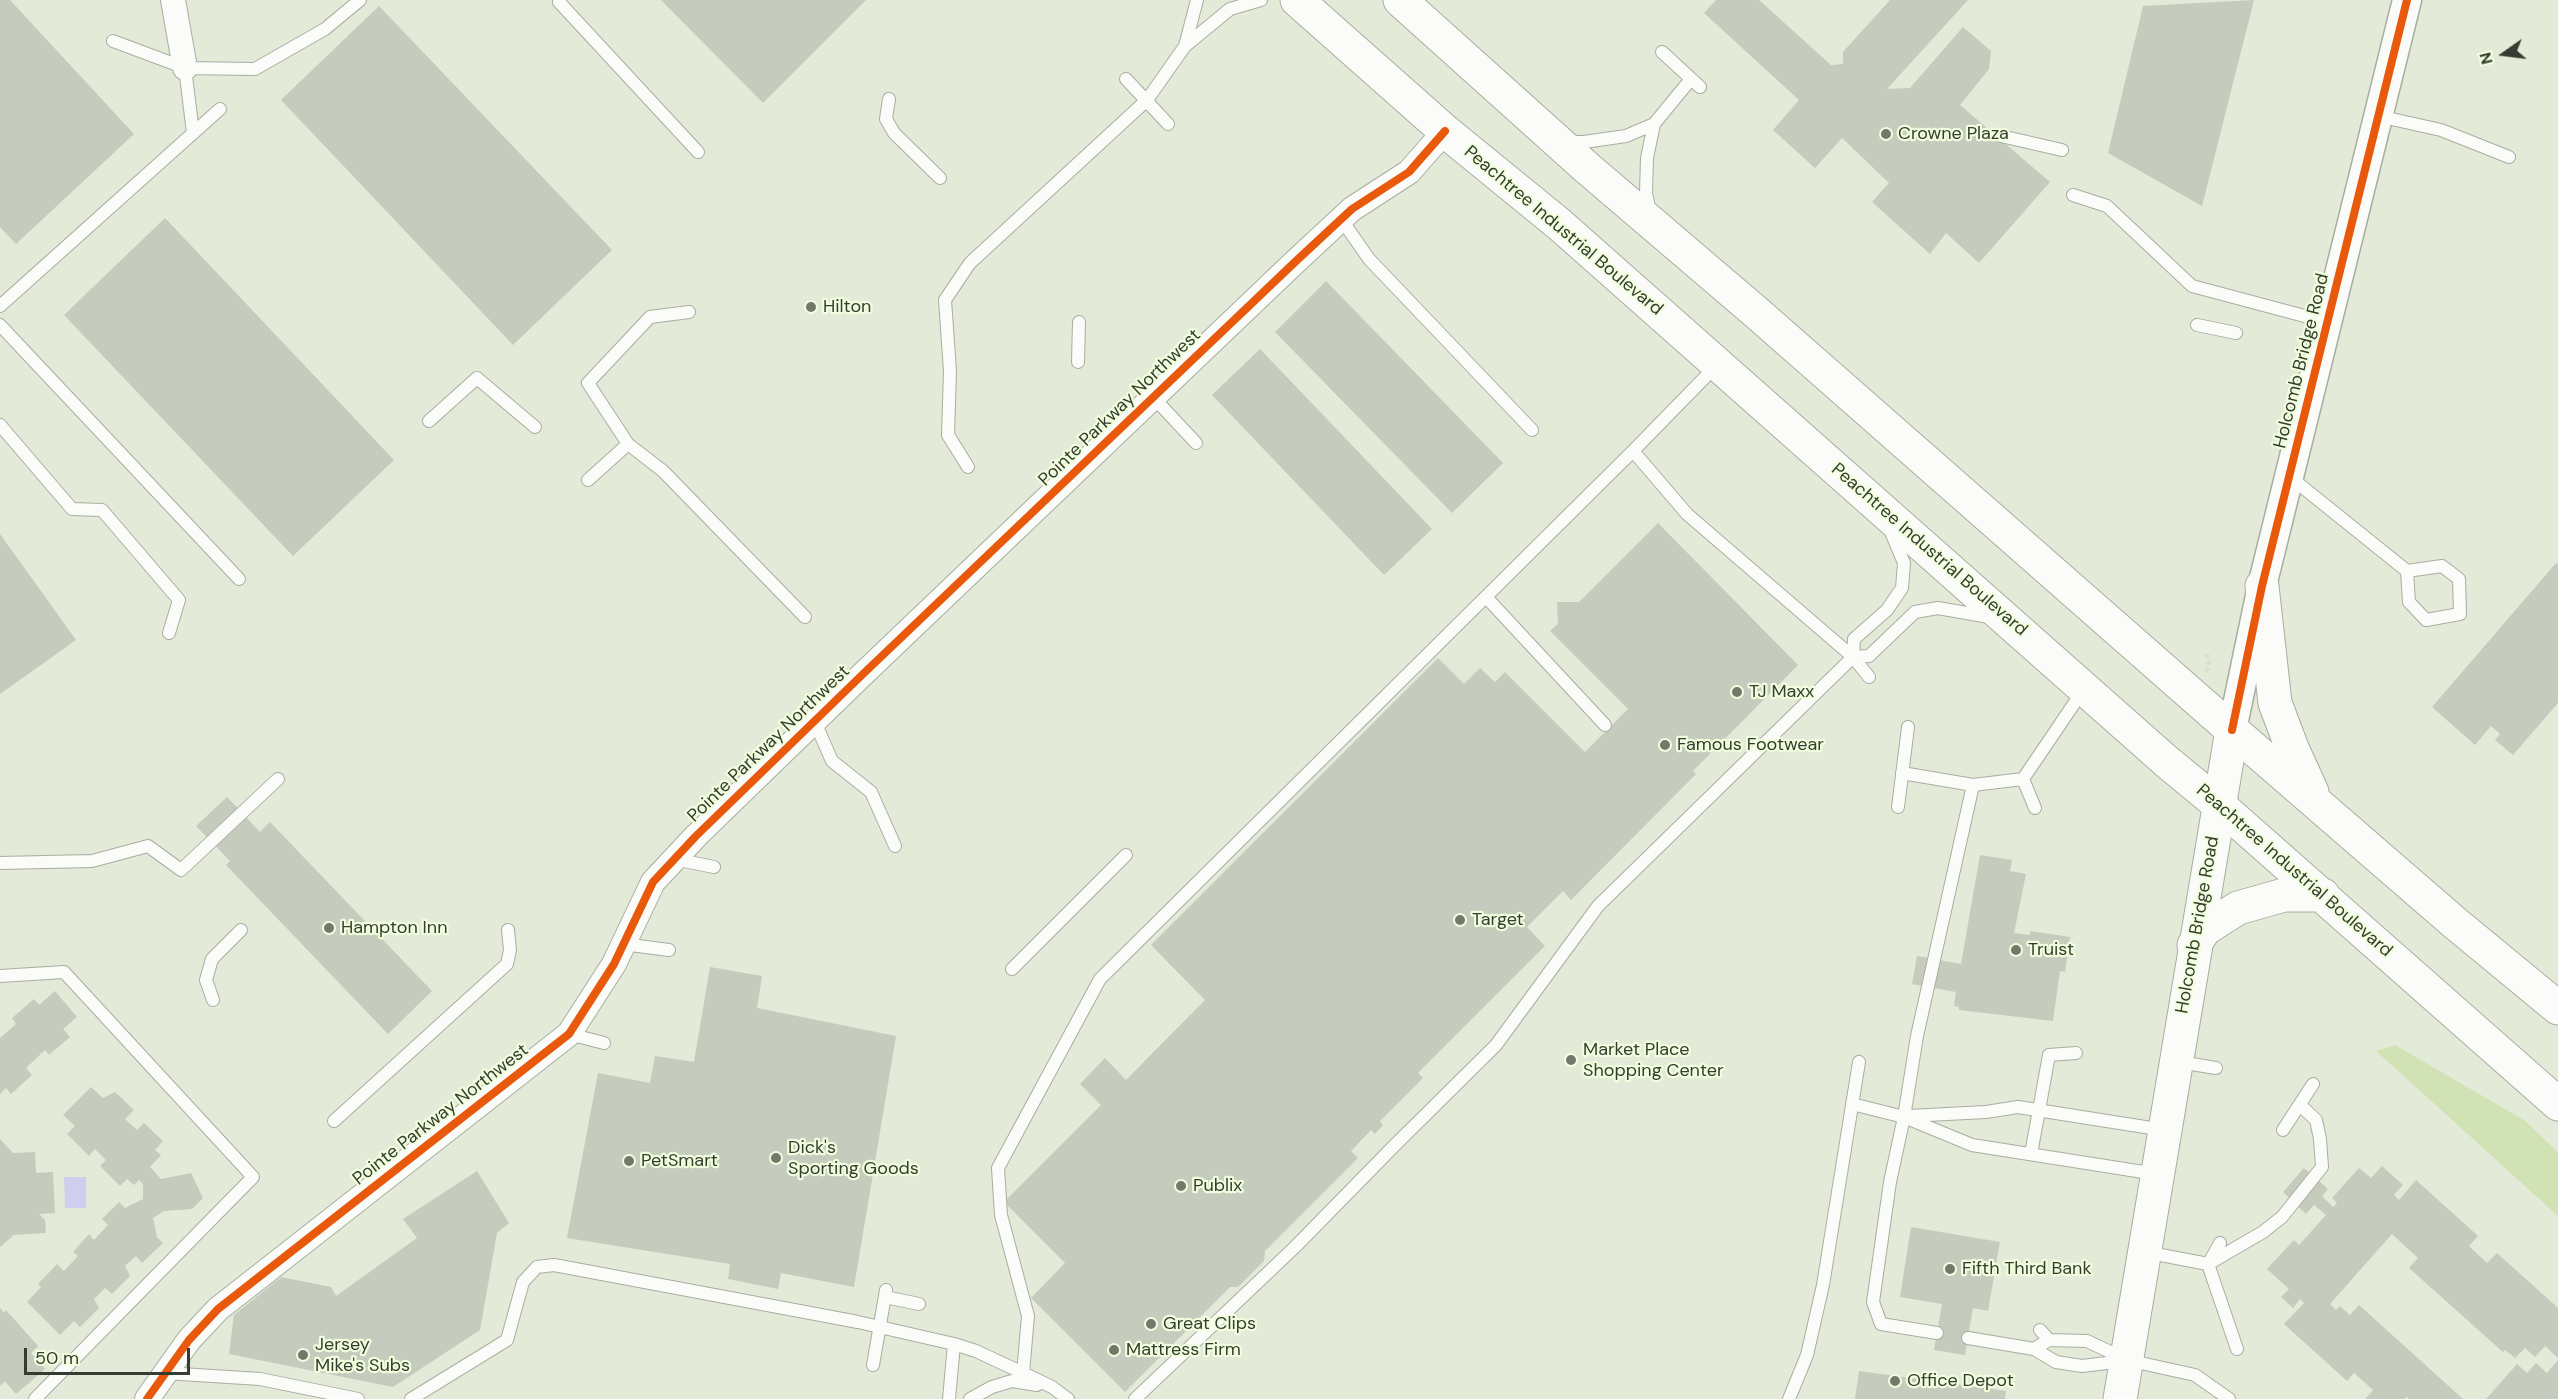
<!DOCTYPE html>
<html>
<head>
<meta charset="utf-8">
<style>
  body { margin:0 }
  #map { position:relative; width:2558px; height:1399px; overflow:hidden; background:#e3ead8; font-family:"DM Sans",sans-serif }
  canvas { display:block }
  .north { position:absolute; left:2474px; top:24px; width:60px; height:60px; -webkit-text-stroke:4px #f1fede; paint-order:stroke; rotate:256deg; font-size:16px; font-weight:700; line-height:24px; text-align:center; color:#363c2f }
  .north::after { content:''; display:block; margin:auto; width:21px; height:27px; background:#363c2f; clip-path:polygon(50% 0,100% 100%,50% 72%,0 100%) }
  .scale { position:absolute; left:24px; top:1348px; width:166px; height:27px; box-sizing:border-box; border:3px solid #363c2f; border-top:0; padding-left:8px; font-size:18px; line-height:21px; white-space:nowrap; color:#363c2f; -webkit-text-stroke:4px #f1fede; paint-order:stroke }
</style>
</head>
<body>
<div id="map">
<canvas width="2558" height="1399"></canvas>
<div class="north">N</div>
<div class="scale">50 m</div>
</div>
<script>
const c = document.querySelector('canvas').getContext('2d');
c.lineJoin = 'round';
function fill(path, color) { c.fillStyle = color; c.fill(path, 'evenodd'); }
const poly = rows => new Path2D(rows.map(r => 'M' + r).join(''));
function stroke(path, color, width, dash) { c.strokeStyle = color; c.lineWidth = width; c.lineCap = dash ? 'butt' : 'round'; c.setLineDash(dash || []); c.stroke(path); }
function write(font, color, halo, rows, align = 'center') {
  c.font = font + ' "DM Sans",sans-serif'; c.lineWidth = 4.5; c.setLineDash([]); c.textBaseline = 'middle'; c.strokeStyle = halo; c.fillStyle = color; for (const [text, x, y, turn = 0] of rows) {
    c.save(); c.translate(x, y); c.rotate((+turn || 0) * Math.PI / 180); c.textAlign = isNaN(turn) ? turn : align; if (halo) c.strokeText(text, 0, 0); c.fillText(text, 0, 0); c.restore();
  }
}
fill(poly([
  [2395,1045,2524,1120,2558,1152,2558,1216,2376,1051]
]), '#d1e3b5');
fill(poly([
  [64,1177,86,1177,86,1208,65,1208]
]), '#ceceee');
fill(poly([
  [0,0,10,0,134,134,16,244,0,227],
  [661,0,866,0,763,103],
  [1716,0,1759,0,1831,65,1843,64,1843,52,1890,0,1968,0,1887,89,1910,88,1963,27,1991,51,1989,69,1960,105,2050,182,1979,263,1946,233,1930,254,1872,202,1889,183,1842,138,1815,168,1773,130,1799,100,1704,13],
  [2254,0,2202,206,2108,153,2143,6],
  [379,6,612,250,513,345,281,100],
  [165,218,394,460,293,556,64,315],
  [1326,281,1503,463,1452,513,1275,332],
  [1260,349,1432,529,1384,575,1212,395],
  [1658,523,1798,665,1693,771,1696,774,1571,900,1563,891,1527,927,1545,946,1418,1073,1423,1078,1380,1121,1383,1125,1375,1134,1371,1130,1351,1151,1358,1158,1265,1251,1264,1261,1238,1287,1230,1287,1125,1392,1031,1298,1065,1263,1004,1202,1101,1105,1080,1084,1105,1058,1126,1080,1205,1000,1151,945,1438,658,1464,684,1480,668,1495,682,1505,672,1585,752,1628,709,1550,631,1558,624,1557,602,1579,602],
  [0,534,76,640,0,694],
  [2556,563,2558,564,2558,703,2513,755,2495,740,2500,734,2491,726,2475,745,2432,707],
  [227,797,260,832,270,822,432,991,388,1034,226,865,230,861,196,826],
  [1980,855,2012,860,2010,871,2026,874,2014,933,2030,935,2030,931,2070,937,2065,972,2060,971,2053,1021,1959,1010,1959,1007,1954,1006,1956,992,1912,984,1917,956,1961,964],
  [710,967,762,976,757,1008,896,1036,854,1287,781,1273,778,1289,728,1279,730,1264,567,1238,598,1073,650,1083,655,1056,694,1062],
  [55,991,77,1017,63,1029,70,1037,49,1055,45,1050,26,1068,32,1075,11,1094,6,1088,0,1094,0,1038,16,1024,12,1018,34,999,39,1005],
  [91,1087,103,1098,115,1092,134,1110,125,1119,137,1130,144,1123,163,1141,155,1150,161,1155,150,1167,161,1179,191,1173,203,1198,192,1209,164,1211,153,1218,157,1237,163,1243,142,1263,136,1256,125,1266,130,1276,112,1294,105,1288,94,1299,99,1308,80,1327,74,1321,60,1335,27,1302,41,1287,38,1284,57,1264,64,1271,78,1256,73,1252,89,1234,94,1240,108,1225,102,1219,119,1202,125,1208,143,1199,143,1184,139,1180,134,1185,127,1179,120,1186,100,1166,106,1160,95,1149,89,1156,67,1134,75,1126,63,1115],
  [0,1139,13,1153,35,1152,36,1173,53,1172,55,1213,39,1214,45,1220,46,1233,14,1235,0,1247],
  [2382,1166,2403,1185,2394,1195,2399,1200,2416,1180,2478,1236,2469,1246,2487,1263,2497,1253,2558,1308,2558,1358,2545,1346,2535,1357,2525,1348,2515,1358,2505,1350,2503,1352,2409,1268,2418,1258,2392,1234,2330,1304,2336,1310,2340,1306,2350,1315,2359,1305,2463,1399,2409,1399,2407,1397,2405,1399,2365,1399,2373,1390,2354,1373,2347,1381,2284,1324,2304,1303,2300,1299,2293,1308,2281,1297,2289,1289,2267,1269,2294,1240,2299,1245,2326,1215,2314,1205,2306,1214,2283,1192,2304,1168,2328,1189,2322,1196,2333,1207,2337,1203,2332,1198,2359,1168,2371,1178],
  [477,1171,509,1223,497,1233,480,1330,393,1387,229,1354,234,1315,281,1277,331,1287,336,1296,417,1238,403,1219],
  [1911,1227,2000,1242,1988,1311,1973,1308,1965,1355,1934,1350,1942,1304,1900,1297],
  [0,1308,4,1313,6,1310,38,1346,31,1353,45,1369,16,1394,5,1381,0,1386],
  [2558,1360,2558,1399,2486,1399,2517,1364,2527,1373,2536,1363,2547,1373],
  [1859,1371,2006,1391,2005,1399,1855,1399]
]), '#c5cbbd');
const service = poly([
  [560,0,559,2,698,152],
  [113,41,185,68,255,69,325,29,360,0],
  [1185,46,1197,0],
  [1662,52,1700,87],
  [185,68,193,133],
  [1126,79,1168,124],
  [889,99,886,119,894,133,940,178],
  [2378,116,2441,130,2509,157],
  [2001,136,2062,150],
  [1568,142,1584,142,1626,136,1654,124],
  [2073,195,2107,206,2192,286,2327,322],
  [1650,212,1646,193,1647,158,1654,124,1691,79],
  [1341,219,1369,259,1532,430],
  [0,306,220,109],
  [0,325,239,579],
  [2197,325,2236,333],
  [1078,362,1079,322],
  [1153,397,1196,443],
  [429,421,477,378,535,427],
  [0,425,72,509,102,510,179,600,169,633],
  [628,444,663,471,805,617],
  [1633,451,1687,514,1853,657,1869,677],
  [968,467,948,435,950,371,945,300,970,263,1147,100,1185,46,1230,9,1261,0],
  [2290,477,2407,571,2442,566,2459,579,2460,614,2426,620,2409,602,2407,571],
  [588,480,628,444,588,383,650,317,689,312],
  [1486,597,1605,725],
  [1853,657,1869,656,1915,612,1938,608,1989,617],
  [814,720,832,761,871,792,895,846],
  [1902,773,1973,785,2023,779],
  [1898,807,1908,727],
  [2035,808,2023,779,2084,689],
  [674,859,714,867],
  [0,863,92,861,148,846,181,870,278,779],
  [623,944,669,950],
  [1012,969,1126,855],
  [0,976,64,972,253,1177,35,1399],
  [213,1000,206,980,212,959,241,930],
  [569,1034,604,1043],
  [2179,1062,2216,1068],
  [1852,1104,1904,1117,1972,1145,2156,1174],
  [1908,1116,1986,1112,2018,1107,2164,1130],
  [334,1121,507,964,510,950,508,930],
  [2283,1130,2313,1084],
  [2031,1154,2049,1055,2076,1053],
  [2145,1252,2208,1264,2237,1349],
  [2209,1263,2220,1243],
  [2208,1264,2263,1232,2282,1217,2322,1167,2320,1139,2316,1120,2300,1105],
  [885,1297,919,1304],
  [2040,1330,2049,1340,2034,1349,2056,1362,2082,1366,2123,1361],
  [1937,1333,1881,1324,1873,1302,1890,1182,1904,1117,1917,1036,1973,785],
  [1968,1338,2034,1349],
  [2049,1340,2087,1341,2127,1360,2195,1375,2229,1399],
  [873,1365,886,1290],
  [165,1373,260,1379,358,1399],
  [1023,1373,1028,1316,1001,1215,998,1168,1100,979,1633,451,1717,365],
  [411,1399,507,1340,523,1282,537,1267,554,1265,858,1322,954,1344,976,1351,1023,1373,1052,1387,1068,1399],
  [949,1399,954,1344],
  [970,1399,992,1387,1012,1381,1037,1385],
  [1135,1399,1296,1246,1393,1147,1496,1045,1598,906,1853,657,1854,639,1887,610,1902,588,1904,563,1890,530],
  [1789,1399,1807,1355,1823,1285,1859,1062]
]);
const minor = poly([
  [173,0,185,68],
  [147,1399,189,1340,218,1309,569,1034,614,964,653,882,696,836,863,674,1295,262,1352,209,1409,172,1445,131]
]);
const tertiary = poly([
  [2232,730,2262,586,2407,0]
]);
const secondary = poly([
  [2120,1399,2232,730]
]);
const trunk = poly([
  [1297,0,1445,131,1559,224,2166,761,2218,804],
  [1400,0,1586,167,1757,313,2232,730,2455,923,2558,1008],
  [2262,586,2275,703,2292,748,2312,792]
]);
const motorway = poly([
  [2218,804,2558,1104],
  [2194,945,2205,929,2238,908,2284,895,2323,895]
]);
stroke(service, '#a8aea0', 14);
stroke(minor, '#a8aea0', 26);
stroke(tertiary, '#a8aea0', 31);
stroke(secondary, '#a8aea0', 35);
stroke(trunk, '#a8aea0', 35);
stroke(motorway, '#a8aea0', 35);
stroke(poly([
  [2206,672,2209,665,2207,654]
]), '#dadcd6', 4, [4.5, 3]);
stroke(service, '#fbfcf9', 12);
stroke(minor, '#fbfcf9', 24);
stroke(tertiary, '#fbfcf9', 28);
stroke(secondary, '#fbfcf9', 33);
stroke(trunk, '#fbfcf9', 33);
stroke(motorway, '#fbfcf9', 33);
stroke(poly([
  [2232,730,2262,586,2407,0],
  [147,1399,189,1340,218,1309,569,1034,614,964,653,882,696,836,863,674,1295,262,1352,209,1409,172,1445,131]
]), '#e8590c', 8);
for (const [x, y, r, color] of [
  [1886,134,6,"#73796a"],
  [811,307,6,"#73796a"],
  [1737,692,6,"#73796a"],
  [1665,745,6,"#73796a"],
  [1460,920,6,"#73796a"],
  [329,928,6,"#73796a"],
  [2016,950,6,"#73796a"],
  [1571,1060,6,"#73796a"],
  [776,1158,6,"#73796a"],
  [629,1161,6,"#73796a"],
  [1181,1186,6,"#73796a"],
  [1950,1269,6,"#73796a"],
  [1151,1324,6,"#73796a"],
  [1114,1350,6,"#73796a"],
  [303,1355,6,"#73796a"],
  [1895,1381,6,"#73796a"]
]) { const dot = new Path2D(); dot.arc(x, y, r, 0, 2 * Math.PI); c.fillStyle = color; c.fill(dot); stroke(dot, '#f1fede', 2); }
write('18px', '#363c2f', '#f1fede', [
  ["Crowne Plaza",1898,134],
  ["Hilton",823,307],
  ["TJ Maxx",1749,692],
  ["Famous Footwear",1677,745],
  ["Target",1472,920],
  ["Hampton Inn",341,928],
  ["Truist",2028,950],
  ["Market Place",1583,1050],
  ["Shopping Center",1583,1071],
  ["Dick's",788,1148],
  ["Sporting Goods",788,1169],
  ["PetSmart",641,1161],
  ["Publix",1193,1186],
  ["Fifth Third Bank",1962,1269],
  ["Great Clips",1163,1324],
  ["Jersey",315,1345],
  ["Mike's Subs",315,1366],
  ["Mattress Firm",1126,1350],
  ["Office Depot",1907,1381]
], 'left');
write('18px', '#363c2f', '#f1fede', [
  ["Peachtree Industrial Boulevard",1563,231,40],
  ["Holcomb Bridge Road",2302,361,-76],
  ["Pointe Parkway Northwest",1120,408,-44],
  ["Peachtree Industrial Boulevard",1929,550,41],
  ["Pointe Parkway Northwest",769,744,-44],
  ["Peachtree Industrial Boulevard",2294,871,41],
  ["Holcomb Bridge Road",2198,925,-80],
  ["Pointe Parkway Northwest",441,1115,-38]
]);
</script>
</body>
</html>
